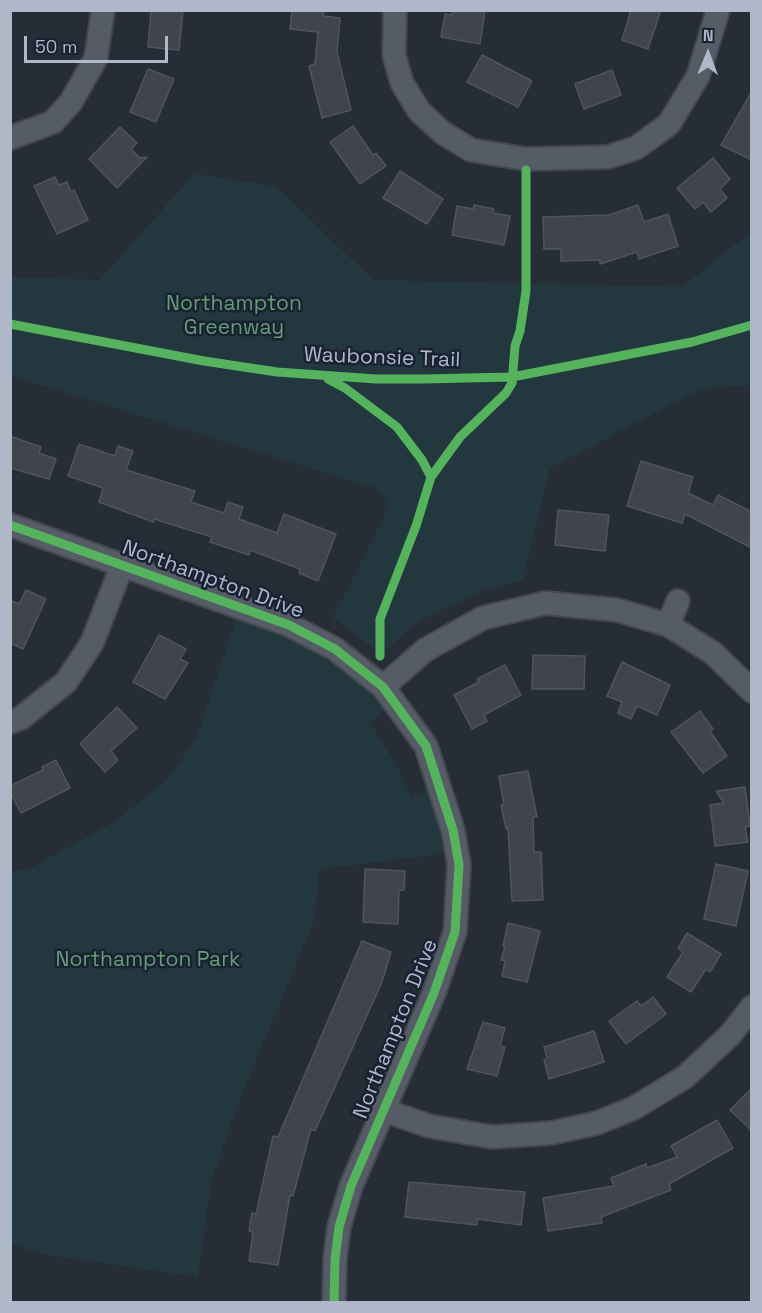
<!DOCTYPE html>
<html>
<head>
<meta charset="utf-8">
<style>
  body { margin:0 }
  #map { position:relative; width:762px; height:1313px; overflow:hidden; background:#272d37; font-family:"Space Grotesk",sans-serif }
  canvas { display:block }
  .frame { position:absolute; inset:0; border:12px solid #afb8c9; pointer-events:none }
  .north { position:absolute; left:678px; top:24px; width:60px; height:60px; -webkit-text-stroke:4px #192232; paint-order:stroke; rotate:1deg; font-size:16px; font-weight:700; line-height:24px; text-align:center; color:#afb8c9 }
  .north::after { content:''; display:block; margin:auto; width:21px; height:27px; background:#afb8c9; clip-path:polygon(50% 0,100% 100%,50% 72%,0 100%) }
  .scale { position:absolute; left:24px; top:36px; width:144px; height:27px; box-sizing:border-box; border:3px solid #afb8c9; border-top:0; padding-left:8px; font-size:18px; line-height:21px; white-space:nowrap; color:#afb8c9; -webkit-text-stroke:4px #192232; paint-order:stroke }
</style>
</head>
<body>
<div id="map">
<canvas width="762" height="1313"></canvas>
<div class="frame"></div>
<div class="north">N</div>
<div class="scale">50 m</div>
</div>
<script>
const c = document.querySelector('canvas').getContext('2d');
c.lineJoin = 'round';
function fill(path, color) { c.fillStyle = color; c.fill(path, 'evenodd'); }
const poly = rows => new Path2D(rows.map(r => 'M' + r).join(''));
function stroke(path, color, width, dash) { c.strokeStyle = color; c.lineWidth = width; c.lineCap = dash ? 'butt' : 'round'; c.setLineDash(dash || []); c.stroke(path); }
function write(font, color, halo, rows, align = 'center') {
  c.font = font + ' "Space Grotesk",sans-serif'; c.lineWidth = 5; c.setLineDash([]); c.textBaseline = 'middle'; c.strokeStyle = halo; c.fillStyle = color; for (const [text, x, y, turn = 0] of rows) {
    c.save(); c.translate(x, y); c.rotate((+turn || 0) * Math.PI / 180); c.textAlign = isNaN(turn) ? turn : align; if (halo) c.strokeText(text, 0, 0); c.fillText(text, 0, 0); c.restore();
  }
}
fill(poly([
  [194,174,276,186,373,280,682,287,751,232,751,385,701,389,550,468,523,580,483,591,422,619,381,654,333,618,389,507,378,489,11,376,11,277,100,280],
  [236,619,294,641,319,655,367,690,385,710,370,723,396,764,411,797,430,790,441,832,443,854,320,869,314,921,239,1101,211,1182,198,1277,43,1254,11,1244,10,872,29,869,114,822,169,778,197,737]
]), '#23383e');
const building = poly([
  [183,10,179,50,148,47,151,11,183,10],
  [292,10,324,10,323,16,340,18,337,52,351,110,322,118,309,66,315,64,318,32,290,29,292,10],
  [453,10,485,10,480,44,441,37,445,14,452,15,453,10],
  [631,10,661,10,648,49,622,40,631,10],
  [482,55,532,81,518,107,467,82,482,55],
  [148,69,174,79,156,122,130,112,148,69],
  [612,70,621,95,584,109,575,84,612,70],
  [752,91,752,160,721,145,752,91],
  [353,126,373,155,376,153,386,166,360,184,330,142,353,126],
  [120,127,137,143,131,149,140,158,147,157,117,188,89,159,120,127],
  [713,158,730,179,720,189,727,198,711,212,703,202,695,209,677,188,713,158],
  [400,171,443,199,427,224,383,198,400,171],
  [55,177,59,185,67,182,71,192,74,190,88,220,57,234,34,186,55,177],
  [474,205,494,209,493,213,510,216,504,245,452,235,457,206,473,209,474,205],
  [638,205,644,222,668,214,678,246,639,259,637,252,600,264,600,260,561,261,561,249,544,249,543,217,609,215,638,205],
  [10,436,41,447,39,453,56,459,49,479,10,468,10,436],
  [79,444,115,456,118,446,133,451,126,470,195,491,191,502,224,513,228,502,243,507,239,519,277,533,284,514,336,534,318,581,299,573,300,569,250,550,249,555,210,542,212,537,154,519,153,522,99,502,103,488,68,476,79,444],
  [641,461,693,477,688,493,713,505,718,495,752,512,752,548,685,514,682,523,627,506,641,461],
  [558,510,609,515,605,551,555,545,558,510],
  [26,590,46,599,23,649,10,643,10,600,19,604,26,590],
  [159,635,186,649,180,659,188,663,165,699,133,682,159,635],
  [533,655,585,656,584,689,532,689,533,655],
  [622,662,670,685,657,715,637,706,631,719,618,713,622,702,607,696,622,662],
  [505,665,521,695,484,715,487,721,472,729,454,695,479,682,477,679,505,665],
  [117,707,137,728,111,751,118,760,105,772,80,744,117,707],
  [700,711,713,729,710,731,727,756,703,773,671,732,700,711],
  [56,760,70,788,21,813,10,792,10,786,43,770,42,767,56,760],
  [528,771,537,817,533,817,534,852,541,852,543,900,512,901,508,828,506,829,501,805,504,805,499,776,528,771],
  [745,787,750,826,745,827,748,842,715,846,710,805,724,803,716,791,745,787],
  [716,864,748,871,736,926,704,919,716,864],
  [365,869,405,871,404,890,399,890,398,924,363,922,365,869],
  [508,923,540,931,527,982,502,976,505,961,501,960,505,947,503,946,508,923],
  [687,933,721,954,710,972,706,969,691,992,667,977,683,952,678,948,687,933],
  [362,941,391,952,382,982,315,1131,311,1129,293,1196,290,1195,278,1265,249,1261,253,1232,249,1231,252,1213,256,1214,273,1136,278,1137,362,941],
  [653,997,666,1014,626,1044,609,1021,637,1001,641,1006,653,997],
  [483,1022,505,1028,500,1046,505,1047,497,1076,467,1069,483,1022],
  [594,1031,604,1062,549,1079,544,1060,547,1058,544,1047,594,1031],
  [752,1088,752,1131,730,1110,752,1088],
  [717,1120,733,1148,669,1184,671,1190,601,1217,602,1223,548,1231,543,1198,614,1186,611,1178,646,1164,647,1168,677,1157,671,1146,717,1120],
  [409,1182,525,1192,521,1225,478,1219,477,1225,405,1217,409,1182]
]);
fill(building, '#3f444d');
stroke(building, '#4e555f', 1.5);
const minor = poly([
  [395,10,394,55,402,83,419,111,443,133,471,150,526,159,608,157,636,148,669,124,698,76,718,10],
  [10,138,53,122,71,102,96,58,103,10],
  [10,525,289,625,335,649,383,687,426,746,453,830,459,865,455,932,434,993,351,1186,339,1227,335,1259,334,1302],
  [668,625,678,601],
  [383,687,425,650,483,618,545,603,617,610,668,625,713,653,752,691],
  [10,722,21,718,66,682,92,643,122,566],
  [383,1110,429,1126,492,1137,551,1133,597,1123,634,1108,685,1077,730,1035,752,1007]
]);
stroke(minor, '#434850', 26);
stroke(minor, '#565c65', 22);
stroke(poly([
  [10,324,204,361,277,372,376,379,423,379,512,377,692,342,752,325],
  [328,379,345,388,397,427,422,460,431,477],
  [10,525,289,625,335,649,383,687,426,746,453,830,459,865,455,932,434,993,351,1186,339,1227,335,1259,334,1302],
  [380,656,380,619,416,526,431,477,460,437,506,393,512,383,515,346,520,331,526,291,526,170]
]), '#56b35d', 9);
write('21px', '#649d74', '#192232', [
  ["Northampton",234,304],
  ["Greenway",234,328],
  ["Northampton Park",148,960]
]);
write('21px', '#afb8c9', '#192232', [
  ["Waubonsie Trail",382,358,2],
  ["Northampton Drive",213,580,20],
  ["Northampton Drive",396,1029,-68]
]);
</script>
</body>
</html>
